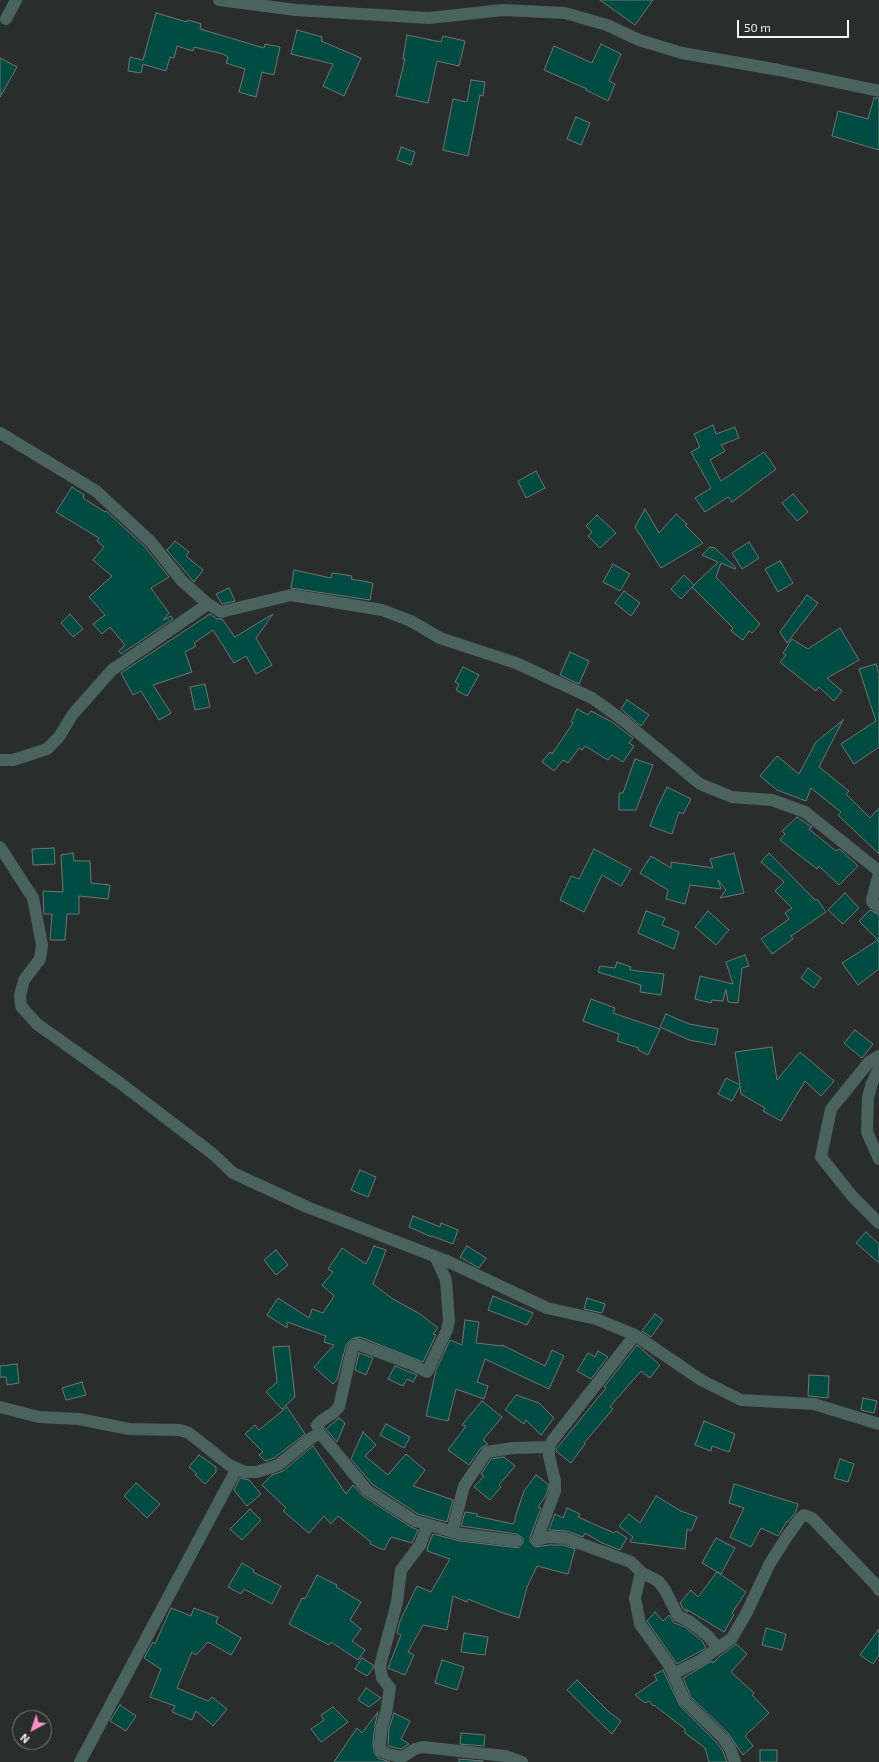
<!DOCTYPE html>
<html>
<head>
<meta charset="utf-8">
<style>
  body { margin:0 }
  #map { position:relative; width:879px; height:1762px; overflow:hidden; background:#292e2d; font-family:"Exo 2",sans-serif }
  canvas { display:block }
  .north { position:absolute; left:12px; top:1710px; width:40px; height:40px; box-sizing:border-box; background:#292e2d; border:1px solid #797e7d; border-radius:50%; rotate:220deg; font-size:11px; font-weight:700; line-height:16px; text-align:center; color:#f2f5f4 }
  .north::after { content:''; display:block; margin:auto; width:14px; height:18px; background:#fc8fc3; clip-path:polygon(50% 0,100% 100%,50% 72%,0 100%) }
  .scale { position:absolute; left:737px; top:20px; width:112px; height:18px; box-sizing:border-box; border:2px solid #f2f5f4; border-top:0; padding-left:5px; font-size:12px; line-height:14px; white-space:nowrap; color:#f2f5f4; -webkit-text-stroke:3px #292e2d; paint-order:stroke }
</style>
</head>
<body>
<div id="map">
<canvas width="879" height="1762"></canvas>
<div class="north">N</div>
<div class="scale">50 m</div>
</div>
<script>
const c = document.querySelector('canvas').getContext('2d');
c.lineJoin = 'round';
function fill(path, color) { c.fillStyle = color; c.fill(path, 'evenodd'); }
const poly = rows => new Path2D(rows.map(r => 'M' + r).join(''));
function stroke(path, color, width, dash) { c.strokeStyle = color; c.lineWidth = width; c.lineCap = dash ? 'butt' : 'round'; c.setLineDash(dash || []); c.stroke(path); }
const building = poly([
  [600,0,653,0,635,25,600,0],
  [156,13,187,22,188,20,201,24,200,29,264,48,265,44,280,47,274,75,262,72,256,97,239,92,245,69,226,63,228,57,223,54,194,47,193,51,177,46,174,58,170,57,166,71,143,64,141,73,128,71,130,57,143,60,156,13],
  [297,30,322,37,321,41,361,58,344,96,323,86,333,64,291,54,297,30],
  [407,35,441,42,443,36,465,41,459,66,437,61,428,103,396,96,405,59,403,59,407,35],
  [601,44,621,54,609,81,615,84,608,101,586,90,587,89,544,70,554,46,592,63,601,44],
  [0,58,17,67,0,97,0,58],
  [471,80,485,82,483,96,480,95,468,156,443,150,453,99,467,102,471,80],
  [874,98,879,98,879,150,832,136,838,111,868,119,874,98],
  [576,117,590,123,581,145,567,139,576,117],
  [401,147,415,152,411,165,397,160,401,147],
  [713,425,716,434,735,427,739,438,721,445,725,451,710,460,721,481,764,452,776,469,732,502,728,497,705,512,695,498,711,488,691,452,700,447,694,434,713,425],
  [536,471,545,488,526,498,518,481,536,471],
  [72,487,84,495,83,498,105,512,106,511,145,547,169,577,151,588,169,613,163,620,171,616,173,619,121,654,119,651,125,645,110,627,102,634,93,624,105,615,89,597,112,576,93,560,104,547,97,541,99,538,56,512,72,487],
  [793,494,808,512,797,521,782,503,793,494],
  [645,509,659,533,676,514,687,524,685,525,703,543,661,568,635,527,645,509],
  [597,515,616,533,600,548,588,536,592,532,586,526,597,515],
  [175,541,189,552,186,556,203,570,194,582,167,550,175,541],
  [749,542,759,558,742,569,732,553,749,542],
  [710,547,715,548,736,568,735,569,721,563,716,577,760,624,752,633,749,631,743,640,731,631,733,628,692,587,681,599,671,589,684,575,694,585,692,587,718,562,702,555,710,547],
  [780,561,793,583,778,592,765,569,780,561],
  [613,564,630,574,620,591,603,582,613,564],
  [294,570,331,578,332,573,352,576,351,579,373,583,370,600,291,588,294,570],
  [229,588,235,601,222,604,216,594,229,588],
  [624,591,640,603,631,616,615,603,624,591],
  [807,595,818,603,787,643,780,632,807,595],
  [70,614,83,629,73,637,61,623,70,614],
  [210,614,217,619,222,619,235,637,273,614,256,638,272,665,256,674,246,656,234,663,213,630,194,643,196,646,185,652,192,672,153,685,171,713,159,720,141,691,133,695,121,673,210,614],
  [840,628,859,660,827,678,842,691,834,701,819,687,816,691,780,662,786,655,783,653,792,639,808,649,840,628],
  [570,652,589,661,579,684,560,675,570,652],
  [876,664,879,673,879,747,854,764,841,744,876,721,859,669,876,664],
  [463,667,479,675,467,696,456,690,459,684,455,682,463,667],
  [205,684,210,707,195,710,190,687,205,684],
  [627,700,649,715,641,726,621,709,627,700],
  [577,709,588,715,591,711,612,722,633,738,629,743,634,746,623,762,612,755,608,760,585,746,582,750,579,748,568,763,563,760,554,771,542,762,550,752,552,754,573,723,571,722,577,709],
  [843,720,819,767,849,791,846,794,870,818,879,808,879,854,838,815,841,812,811,788,806,801,777,790,760,776,777,756,799,774,816,742,843,720],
  [635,759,653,765,636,810,619,810,619,793,623,793,635,759],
  [667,787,691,799,683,814,679,812,672,834,650,826,657,808,667,787],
  [797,817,810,826,812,827,809,829,836,851,839,849,842,851,858,866,839,885,819,866,817,869,780,840,785,834,782,831,797,817],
  [54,848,55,864,33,865,32,849,54,848],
  [594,849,631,869,621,886,602,875,584,912,560,900,571,876,579,879,594,849],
  [73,853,74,861,90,861,91,883,110,885,108,899,79,896,79,914,67,914,65,940,50,940,52,914,44,914,43,891,63,892,61,855,73,853],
  [734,853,744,893,720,898,726,890,718,880,721,889,690,885,685,904,666,899,668,890,640,873,651,856,671,868,671,862,713,868,710,859,734,853],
  [769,853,815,900,817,899,826,912,791,936,793,939,772,954,761,939,789,919,785,913,792,908,775,891,784,882,761,862,769,853],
  [845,893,859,908,843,924,828,910,845,893],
  [870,910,879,915,879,969,858,985,842,963,878,940,859,921,870,910],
  [646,911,665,918,662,925,679,932,674,949,638,933,646,911],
  [708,911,729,930,716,945,695,927,708,911],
  [745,955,749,966,742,968,738,1003,728,1002,726,989,723,1001,712,1000,711,1003,695,999,700,976,733,984,726,962,745,955],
  [617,962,631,967,630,970,664,974,661,995,640,992,641,985,598,972,600,966,615,968,617,962],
  [808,968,821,978,814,988,801,978,808,968],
  [591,999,615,1008,613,1013,660,1029,648,1055,638,1050,639,1048,617,1041,619,1034,583,1021,591,999],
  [666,1014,689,1024,718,1029,715,1045,689,1040,660,1027,666,1014],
  [855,1030,873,1044,862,1058,844,1043,855,1030],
  [772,1047,777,1080,800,1052,834,1081,821,1096,805,1081,781,1121,763,1111,765,1108,741,1094,740,1086,732,1101,718,1094,726,1078,740,1085,735,1052,772,1047],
  [360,1170,376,1177,368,1197,351,1190,360,1170],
  [413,1216,440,1227,441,1223,458,1230,453,1244,432,1236,432,1237,409,1227,413,1216],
  [866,1232,879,1244,879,1263,856,1243,866,1232],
  [374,1246,386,1250,373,1284,393,1299,420,1314,438,1328,433,1334,436,1335,423,1362,360,1337,353,1338,346,1345,337,1380,333,1384,314,1367,334,1345,324,1342,326,1336,287,1322,287,1328,267,1315,278,1298,309,1318,312,1309,323,1313,334,1296,322,1285,333,1272,328,1269,342,1248,366,1264,374,1246],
  [467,1246,486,1258,479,1268,460,1257,467,1246],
  [276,1250,288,1265,276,1275,264,1260,276,1250],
  [493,1296,533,1313,527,1325,488,1310,493,1296],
  [587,1298,605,1304,602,1313,584,1309,587,1298],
  [655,1314,663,1320,651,1337,642,1331,655,1314],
  [465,1320,479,1322,476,1343,502,1346,502,1345,545,1366,552,1350,564,1356,549,1389,485,1359,477,1382,488,1386,484,1399,456,1389,448,1421,426,1416,436,1370,450,1340,462,1345,465,1320],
  [637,1345,660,1365,650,1378,641,1371,613,1403,610,1407,613,1409,584,1443,585,1444,571,1463,556,1451,557,1448,606,1388,604,1387,637,1345],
  [289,1346,295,1397,282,1409,266,1392,277,1382,273,1347,289,1346],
  [598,1351,608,1357,591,1379,577,1371,588,1353,595,1357,598,1351],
  [359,1353,373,1358,366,1375,355,1370,359,1353],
  [17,1364,19,1383,7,1385,6,1377,0,1377,0,1366,17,1364],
  [395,1366,417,1375,413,1382,407,1379,403,1386,388,1379,395,1366],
  [809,1375,829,1376,828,1398,808,1396,809,1375],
  [82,1382,86,1395,66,1400,62,1388,82,1382],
  [516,1395,539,1403,554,1418,541,1435,526,1420,524,1424,505,1410,516,1395],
  [863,1398,877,1401,874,1413,861,1410,863,1398],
  [482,1401,502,1417,483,1440,488,1444,481,1448,469,1465,448,1450,466,1426,462,1425,482,1401],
  [287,1407,305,1434,274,1458,265,1461,259,1455,263,1452,245,1434,255,1425,259,1430,287,1407],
  [339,1418,345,1423,337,1442,326,1429,339,1418],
  [704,1421,735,1434,729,1452,712,1446,711,1451,695,1445,704,1421],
  [386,1424,410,1437,404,1448,380,1435,386,1424],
  [363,1432,376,1445,365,1456,388,1475,406,1454,425,1470,413,1486,453,1500,447,1522,418,1514,372,1484,351,1459,363,1432],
  [313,1446,346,1494,353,1485,363,1496,411,1527,418,1530,412,1543,391,1537,384,1550,370,1544,371,1542,338,1516,331,1524,324,1516,309,1533,283,1511,286,1508,262,1485,272,1475,283,1471,313,1446],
  [199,1455,216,1467,216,1472,205,1484,195,1475,197,1474,189,1467,199,1455],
  [504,1457,515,1466,499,1485,501,1487,490,1500,474,1487,484,1476,481,1474,491,1459,504,1457],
  [840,1459,854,1464,848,1482,834,1478,840,1459],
  [536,1475,548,1484,548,1490,545,1497,538,1507,541,1508,530,1537,530,1542,535,1547,549,1545,563,1545,575,1549,568,1574,537,1566,527,1587,519,1618,500,1612,468,1599,467,1602,453,1596,447,1630,423,1625,408,1652,414,1655,405,1675,388,1668,401,1635,397,1633,400,1621,417,1586,431,1592,450,1559,427,1551,428,1548,427,1548,433,1534,460,1541,519,1548,523,1542,523,1538,517,1534,461,1526,465,1512,478,1514,476,1516,513,1524,514,1522,515,1522,515,1518,524,1491,536,1475],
  [240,1478,249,1480,261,1494,247,1506,234,1490,240,1478],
  [136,1483,160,1504,147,1518,124,1496,136,1483],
  [734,1484,798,1504,796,1511,788,1522,787,1521,778,1536,761,1528,751,1547,730,1537,744,1508,729,1503,734,1484],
  [656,1496,681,1511,697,1517,691,1531,687,1529,685,1549,630,1542,633,1537,619,1526,629,1514,640,1523,656,1496],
  [567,1508,580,1514,578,1517,614,1533,616,1531,627,1538,620,1550,602,1543,585,1533,583,1537,567,1531,549,1530,555,1514,563,1518,567,1508],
  [250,1509,261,1520,242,1540,230,1529,250,1509],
  [716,1538,735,1548,721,1574,702,1563,716,1538],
  [242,1563,254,1570,253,1572,281,1586,272,1604,244,1589,241,1594,228,1587,242,1563],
  [717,1572,746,1592,732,1613,734,1615,724,1632,686,1609,688,1612,684,1610,680,1603,691,1590,698,1597,717,1572],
  [317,1575,337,1585,336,1587,361,1602,350,1620,361,1629,352,1641,365,1650,358,1660,331,1642,329,1645,289,1624,302,1598,305,1599,317,1575],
  [171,1608,191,1616,194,1608,218,1617,216,1623,241,1638,231,1655,208,1642,196,1655,192,1652,177,1688,208,1701,212,1697,227,1709,213,1726,196,1711,192,1720,172,1712,175,1706,150,1697,161,1669,144,1658,153,1642,155,1644,171,1608],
  [655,1612,663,1621,669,1615,674,1623,685,1627,702,1641,706,1648,677,1664,647,1621,655,1612],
  [766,1628,786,1634,782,1650,762,1645,766,1628],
  [879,1629,879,1655,873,1664,860,1655,879,1629],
  [464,1633,488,1637,485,1655,461,1652,464,1633],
  [736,1644,747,1654,731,1672,754,1693,752,1695,769,1713,745,1736,753,1746,743,1755,728,1733,691,1697,683,1678,712,1661,713,1663,720,1656,736,1644],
  [362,1658,373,1665,373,1668,367,1676,355,1669,362,1658],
  [442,1660,464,1667,457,1690,435,1683,442,1660],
  [663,1670,680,1706,717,1743,723,1751,727,1762,709,1762,705,1748,685,1733,685,1729,654,1705,653,1706,649,1701,645,1703,635,1695,657,1680,654,1675,663,1670],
  [577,1680,609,1712,621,1721,612,1734,567,1690,577,1680],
  [366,1688,381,1698,369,1707,358,1700,366,1688],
  [120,1705,136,1716,126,1731,110,1721,120,1705],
  [333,1707,348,1722,321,1742,311,1729,324,1720,321,1715,333,1707],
  [378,1712,375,1725,373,1742,374,1752,378,1758,390,1762,334,1762,357,1728,362,1733,378,1712],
  [394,1713,410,1721,401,1739,409,1744,401,1749,388,1746,389,1728,394,1713],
  [461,1733,485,1735,484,1746,460,1744,461,1733],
  [760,1750,777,1750,777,1762,760,1762,760,1750],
  [459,1759,483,1761,483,1762,459,1762,459,1759]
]);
fill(building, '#004b42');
stroke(building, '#717675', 1);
stroke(poly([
  [219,0,296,10,429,18,503,10,565,13,607,25,639,40,682,53,779,70,879,91],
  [6,19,16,0],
  [0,433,96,491,151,542,182,581,208,604,221,612,291,595,382,610,411,621,440,638,516,663,592,698,624,721,700,784,732,797,772,800,805,812,879,871],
  [0,760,13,760,47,749,59,737,73,714,112,670,208,604],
  [0,847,33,898,42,945,40,959,24,980,20,995,21,1006,37,1024,120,1083,213,1154,233,1173,307,1207,447,1261,547,1308,596,1319,635,1335,701,1380,741,1400,814,1404,879,1424],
  [879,874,872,899,872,902,879,908],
  [879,1056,869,1062,831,1109,821,1157,852,1196,879,1223],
  [879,1068,872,1083,868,1097,867,1132,879,1159],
  [0,1407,39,1417,79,1419,129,1429,180,1430,189,1433,229,1465,245,1472,257,1472,278,1465,310,1439,320,1433,367,1490,415,1521,461,1534,516,1541],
  [320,1433,317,1425,321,1421,333,1413,339,1407,351,1354,353,1347,357,1344,409,1363,427,1372,447,1330,449,1320,446,1280,435,1256],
  [428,1525,420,1545,401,1570,397,1602,380,1666,382,1678,390,1688,386,1713,382,1726,380,1743,381,1751,388,1754,402,1757,415,1749,423,1747,505,1756,522,1762],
  [452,1532,464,1486,487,1452,513,1448,549,1447],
  [537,1540,555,1491,555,1481,549,1456,549,1447,552,1441,635,1335],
  [537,1540,548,1537,565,1538,631,1562,641,1572,658,1581,665,1590,678,1616,689,1621,708,1636,718,1648],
  [641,1572,635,1598,640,1624,669,1665,685,1701,723,1738,730,1748,735,1762],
  [673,1674,701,1660,732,1638,747,1612,770,1563,786,1538,800,1518,804,1515,812,1518,875,1584,879,1590],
  [80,1762,236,1470]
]), '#4b635f', 12);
</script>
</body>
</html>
